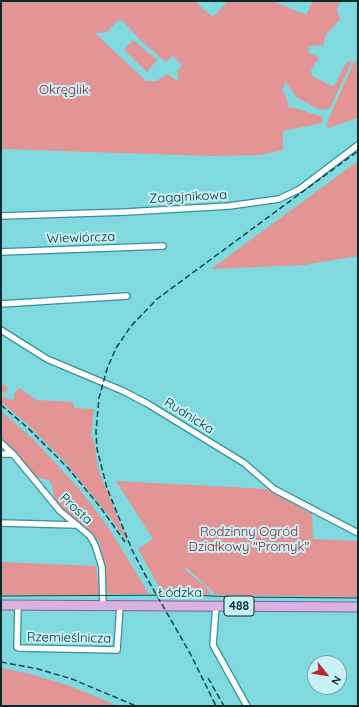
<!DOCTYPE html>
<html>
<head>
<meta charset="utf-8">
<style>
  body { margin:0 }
  #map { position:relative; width:359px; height:707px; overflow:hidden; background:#7fd9de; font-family:Quicksand,sans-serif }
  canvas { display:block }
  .frame { position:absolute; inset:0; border:2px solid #032c2f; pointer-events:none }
  .north { position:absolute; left:307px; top:655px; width:40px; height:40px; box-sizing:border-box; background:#c7f1f4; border:1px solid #79a2a5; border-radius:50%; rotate:120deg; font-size:11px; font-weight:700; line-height:16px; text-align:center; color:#032c2f }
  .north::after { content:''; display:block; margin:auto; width:14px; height:18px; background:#b82737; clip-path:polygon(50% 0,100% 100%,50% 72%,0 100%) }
</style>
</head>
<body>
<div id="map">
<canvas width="359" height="707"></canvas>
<div class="frame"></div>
<div class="north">N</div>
</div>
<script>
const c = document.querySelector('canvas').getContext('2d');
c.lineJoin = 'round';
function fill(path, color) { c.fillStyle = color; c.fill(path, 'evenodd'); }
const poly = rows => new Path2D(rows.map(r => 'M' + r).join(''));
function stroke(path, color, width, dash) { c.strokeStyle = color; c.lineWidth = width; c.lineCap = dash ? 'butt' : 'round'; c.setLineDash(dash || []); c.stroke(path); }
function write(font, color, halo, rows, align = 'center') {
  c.font = font + ' Quicksand,sans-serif'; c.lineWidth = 4; c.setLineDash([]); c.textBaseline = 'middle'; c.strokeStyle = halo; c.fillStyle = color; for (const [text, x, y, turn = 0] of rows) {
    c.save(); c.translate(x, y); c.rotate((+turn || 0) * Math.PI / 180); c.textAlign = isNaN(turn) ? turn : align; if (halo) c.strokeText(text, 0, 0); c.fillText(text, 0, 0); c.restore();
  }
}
fill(poly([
  [1,1,194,1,213,17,228,1,273,1,306,15,313,1,341,1,337,8,340,20,326,34,323,45,309,46,308,52,319,58,311,70,312,76,334,87,344,67,348,61,352,61,330,108,324,110,318,109,296,97,286,82,282,89,289,104,286,107,295,108,323,117,322,123,283,131,283,150,260,155,213,156,1,149],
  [118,20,123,21,141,41,166,62,173,56,182,65,177,71,179,79,176,80,167,74,156,81,146,81,95,33,107,32],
  [133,40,157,60,147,72,124,50],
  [358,59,358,118,328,128,326,126,332,111,354,62],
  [358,161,358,256,304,265,211,269],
  [1,383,6,386,8,391,3,392,2,396,10,400,14,399,14,393,19,388,37,400,73,402,74,408,94,409,91,436,94,440,98,469,128,543,110,517,63,460,26,423,1,402],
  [1,411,34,440,81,491,110,530,149,594,106,594,100,542,55,504,52,485,49,480,34,477,17,455,1,440],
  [116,481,267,489,312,514,313,539,358,541,358,597,216,595,186,567,185,569,208,589,210,595,163,594,138,549,153,539],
  [1,562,96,566,100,595,1,595],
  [1,668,31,674,70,686,118,706,1,706]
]), '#e29594');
const minor = poly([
  [1,216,126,212,229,206,279,199,300,189,358,145],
  [1,252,163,246],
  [1,304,127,296],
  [1,330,47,359,123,391,148,404,244,463,274,489,358,533],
  [1,443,13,454,60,511,90,536,95,545,102,567,103,606],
  [1,454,13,454],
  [1,523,77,525],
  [18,605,17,647,19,648,117,650,120,606],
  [216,606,213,645,247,706]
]);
const primary = poly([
  [1,605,358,607]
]);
stroke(minor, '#349298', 8);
stroke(primary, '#7f6297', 11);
stroke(minor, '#fff', 5.5);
stroke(primary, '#dab2e2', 9);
stroke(poly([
  [1,596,189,595,236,597,358,598]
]), '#16474a', 1);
stroke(poly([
  [1,405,28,428,68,468,101,508,125,542],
  [144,573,191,655,216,706],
  [147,578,132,550,107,488,97,449,96,431,99,398,107,369,116,348,131,326,157,299,358,151],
  [1,662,38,669,72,679,136,706],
  [208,678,224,706]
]), '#16474a', 1.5, [6, 3]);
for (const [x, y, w] of [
  [239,606,30]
]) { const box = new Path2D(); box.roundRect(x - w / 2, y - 10, w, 20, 3); c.fillStyle = '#c7f1f4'; c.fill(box); stroke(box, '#032c2f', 1); }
write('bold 12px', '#032c2f', null, [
  ["488",239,606]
]);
write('13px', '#971b2a', '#c7f1f4', [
  ["Okręglik",64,90],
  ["Rodzinny Ogród",249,532],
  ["Działkowy \"Promyk\"",249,547]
]);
write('13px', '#032c2f', '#c7f1f4', [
  ["Zagajnikowa",188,197,-3],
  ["Wiewiórcza",81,238,-2],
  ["Rudnicka",189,416,32],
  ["Prosta",76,509,43],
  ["Łódzka",180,593],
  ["Rzemieślnicza",69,638,1]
]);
</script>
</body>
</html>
